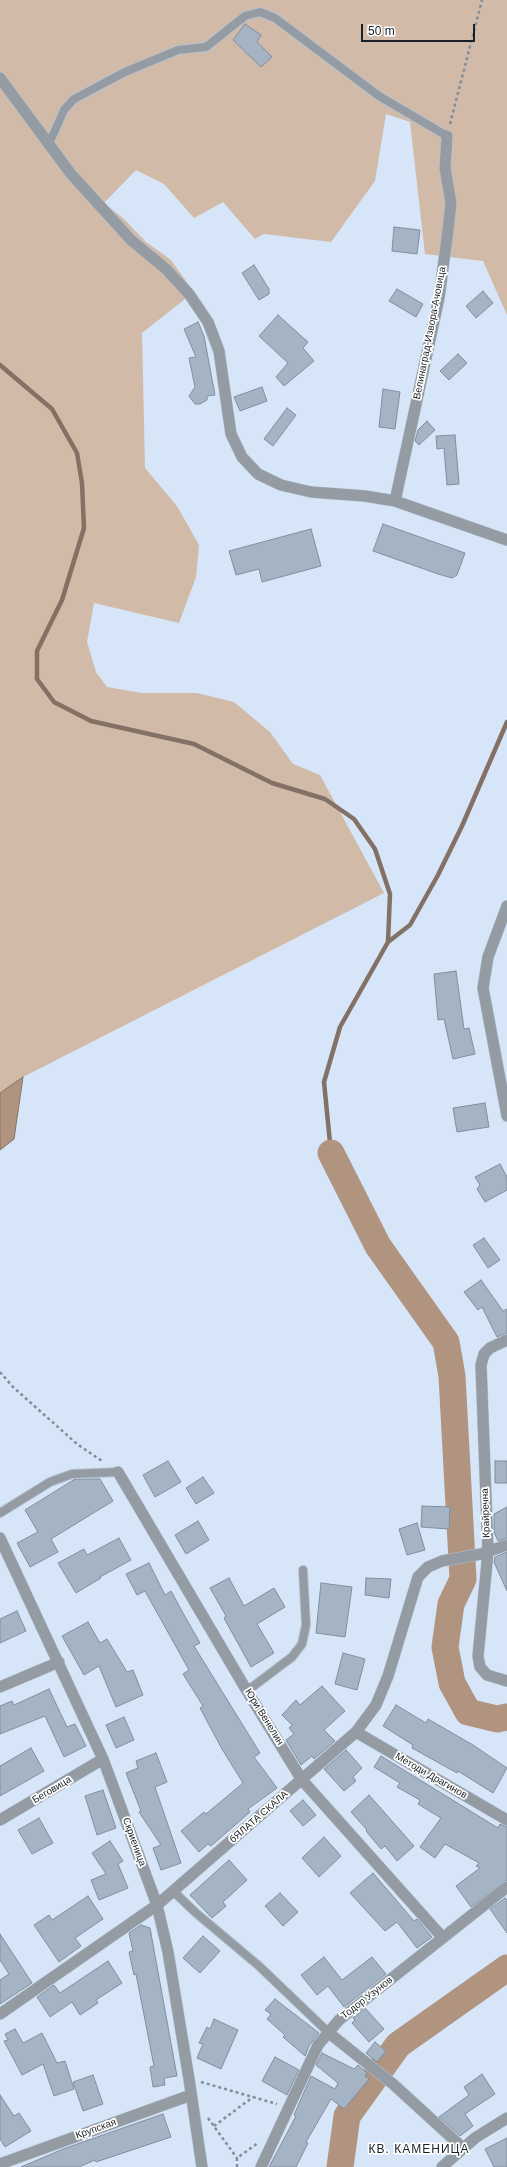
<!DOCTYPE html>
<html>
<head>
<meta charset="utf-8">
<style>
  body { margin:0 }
  #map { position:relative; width:507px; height:2167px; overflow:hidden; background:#d6e5f8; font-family:Arial,sans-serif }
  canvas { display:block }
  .scale { position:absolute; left:361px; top:24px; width:114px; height:18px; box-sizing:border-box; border:2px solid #1a2027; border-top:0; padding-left:5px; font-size:12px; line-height:14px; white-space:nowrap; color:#1a2027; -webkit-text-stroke:3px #fff; paint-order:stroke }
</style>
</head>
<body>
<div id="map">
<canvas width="507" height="2167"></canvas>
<div class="scale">50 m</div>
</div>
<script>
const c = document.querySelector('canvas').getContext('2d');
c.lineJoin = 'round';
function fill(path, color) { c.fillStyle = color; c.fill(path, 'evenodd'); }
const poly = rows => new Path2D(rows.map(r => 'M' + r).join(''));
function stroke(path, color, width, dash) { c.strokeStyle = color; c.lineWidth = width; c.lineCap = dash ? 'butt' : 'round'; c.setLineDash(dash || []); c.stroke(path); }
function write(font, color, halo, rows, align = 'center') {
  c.font = font + ' Arial,sans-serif'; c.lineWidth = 3.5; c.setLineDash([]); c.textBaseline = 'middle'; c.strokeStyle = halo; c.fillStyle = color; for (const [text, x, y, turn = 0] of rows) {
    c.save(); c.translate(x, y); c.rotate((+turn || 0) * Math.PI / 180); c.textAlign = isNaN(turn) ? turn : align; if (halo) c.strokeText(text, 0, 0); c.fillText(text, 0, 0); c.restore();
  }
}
fill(poly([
  [0,0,507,0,507,315,483,261,425,254,410,122,386,114,375,181,331,242,264,234,255,239,223,202,194,218,164,184,136,170,104,203,124,219,146,242,171,260,194,292,142,333,145,468,177,506,199,545,196,577,179,623,94,603,87,642,96,672,107,687,142,693,197,693,234,702,270,732,293,764,320,775,384,893,23,1077,0,1093]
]), '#d2baa8');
const water = poly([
  [23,1077,14,1139,0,1150,0,1093,23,1077]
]);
fill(water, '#b09480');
stroke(water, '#837165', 1);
stroke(poly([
  [0,365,52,409,77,453,82,483,84,528,62,600,37,651,37,679,54,702,91,721,194,744,272,783,325,799,354,819,375,849,390,894,388,942,340,1027,324,1082,331,1153],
  [388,942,410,925,438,875,462,826,507,722]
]), '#837165', 4.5);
stroke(poly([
  [331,1153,378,1246,446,1342,452,1376,463,1579,451,1604,445,1647,452,1683,468,1712,497,1719,507,1717],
  [340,2167,347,2116,398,2045,507,1968]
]), '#b09480', 27);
const building = poly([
  [245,24,261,35,257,42,272,57,261,67,233,40,245,24],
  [394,227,420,230,417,254,392,251,394,227],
  [254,265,269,289,269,294,259,300,242,273,254,265],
  [397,289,423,304,416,317,389,301,397,289],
  [483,291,493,303,476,318,466,306,483,291],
  [278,315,308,342,303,348,314,361,284,386,276,377,288,363,259,336,278,315],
  [198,322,204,336,215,395,207,396,207,400,200,404,195,404,189,396,195,387,189,358,196,357,184,329,198,322],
  [458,354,467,363,449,380,440,371,458,354],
  [262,387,267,401,240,411,234,397,262,387],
  [383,389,400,392,395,429,379,427,383,389],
  [287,408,296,415,273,446,264,439,287,408],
  [427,421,435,430,419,445,415,441,418,430,427,421],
  [455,435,459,484,447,485,444,448,437,449,436,436,455,435],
  [383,524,465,553,457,575,452,578,438,574,373,551,383,524],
  [311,529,321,566,262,582,259,569,236,575,229,551,311,529],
  [456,971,464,1029,469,1028,475,1054,453,1059,444,1019,438,1020,434,974,456,971],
  [485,1103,489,1127,457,1132,453,1108,485,1103],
  [500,1164,507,1177,507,1190,485,1202,477,1189,480,1185,475,1177,500,1164],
  [484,1238,500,1260,488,1268,473,1245,484,1238],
  [481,1280,503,1311,507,1309,507,1333,497,1337,482,1307,478,1310,464,1292,481,1280],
  [168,1461,181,1482,155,1497,143,1475,168,1461],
  [495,1461,507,1461,507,1483,495,1483,495,1461],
  [203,1477,214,1493,196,1504,186,1488,203,1477],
  [75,1479,100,1479,113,1501,51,1539,58,1552,30,1567,17,1543,38,1532,25,1510,75,1479],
  [422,1506,450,1507,449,1529,421,1527,422,1506],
  [507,1507,507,1538,498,1541,494,1532,494,1514,507,1507],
  [198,1521,209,1540,186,1554,175,1535,198,1521],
  [417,1523,425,1550,407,1555,399,1529,417,1523],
  [119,1538,131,1560,100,1577,101,1578,76,1593,58,1563,84,1549,87,1555,119,1538],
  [507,1552,507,1591,494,1562,495,1557,507,1552],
  [149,1563,165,1595,171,1591,183,1613,200,1643,194,1646,260,1753,254,1757,277,1788,248,1809,250,1812,211,1846,208,1844,199,1852,181,1831,204,1812,206,1814,243,1783,222,1749,200,1708,203,1706,183,1674,189,1670,145,1591,137,1595,126,1574,149,1563],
  [229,1578,244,1606,274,1588,285,1607,257,1624,274,1653,251,1667,224,1618,226,1616,210,1588,229,1578],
  [366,1578,391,1579,389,1598,365,1595,366,1578],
  [321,1583,352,1587,345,1637,316,1633,321,1583],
  [17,1611,26,1631,0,1643,0,1619,17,1611],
  [88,1622,100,1643,107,1639,127,1672,133,1670,143,1695,116,1707,99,1666,84,1675,62,1636,88,1622],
  [343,1653,365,1659,357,1690,335,1684,343,1653],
  [322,1686,345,1711,324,1730,335,1741,314,1759,312,1756,301,1765,286,1740,294,1734,289,1728,292,1725,282,1715,296,1700,300,1705,322,1686],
  [49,1689,67,1727,75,1724,86,1746,64,1757,45,1716,0,1734,0,1706,12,1701,14,1705,49,1689],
  [396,1705,426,1723,428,1719,473,1745,507,1768,493,1793,458,1771,457,1773,412,1748,413,1745,383,1726,396,1705],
  [124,1717,134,1740,116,1748,106,1725,124,1717],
  [31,1748,44,1771,0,1796,0,1766,31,1748],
  [346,1750,362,1768,353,1777,356,1781,344,1791,324,1769,346,1750],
  [156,1753,167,1782,155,1787,181,1863,161,1870,153,1848,161,1845,139,1812,141,1811,126,1773,138,1768,136,1761,156,1753],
  [381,1756,498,1828,500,1824,507,1827,507,1880,471,1907,456,1886,480,1868,476,1866,479,1863,445,1844,435,1858,420,1847,441,1818,418,1804,420,1800,397,1787,400,1783,374,1767,381,1756],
  [103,1790,116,1828,97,1835,85,1796,103,1790],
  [369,1795,414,1846,397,1861,385,1846,381,1849,366,1831,367,1830,351,1812,369,1795],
  [303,1800,316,1815,303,1826,290,1811,303,1800],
  [39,1818,53,1843,32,1854,18,1830,39,1818],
  [324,1837,341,1856,319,1877,302,1858,324,1837],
  [110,1841,123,1861,118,1864,128,1888,99,1900,91,1880,106,1874,92,1853,110,1841],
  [229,1860,247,1880,223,1902,226,1906,212,1918,190,1895,229,1860],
  [373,1873,414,1921,417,1919,432,1937,417,1948,397,1922,385,1931,350,1893,373,1873],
  [280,1893,298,1912,283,1926,265,1906,280,1893],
  [88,1896,103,1919,75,1938,81,1946,59,1962,34,1925,49,1915,52,1920,88,1896],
  [505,1898,507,1900,507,1933,490,1909,505,1898],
  [141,1925,150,1928,177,2076,164,2078,165,2085,153,2087,150,2067,154,2066,136,1974,134,1975,129,1952,133,1951,129,1933,141,1925],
  [0,1934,32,1983,0,2004,0,1980,9,1974,0,1960,0,1934],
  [203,1936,220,1951,200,1973,183,1958,203,1936],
  [324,1957,342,1980,372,1957,386,1974,344,2007,328,1986,317,1995,301,1975,324,1957],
  [108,1961,122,1983,96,2000,98,2003,80,2015,72,2002,50,2017,37,1997,54,1985,60,1993,108,1961],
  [275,1999,319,2033,309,2046,305,2056,283,2037,285,2035,267,2019,271,2014,265,2010,275,1999],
  [365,2008,384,2029,369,2042,352,2023,355,2020,353,2018,365,2008],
  [214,2019,238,2030,221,2069,197,2058,203,2044,199,2043,207,2027,210,2029,214,2019],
  [15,2029,23,2043,42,2033,57,2063,65,2061,74,2089,54,2096,43,2064,22,2075,4,2041,8,2040,5,2034,15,2029],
  [375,2042,386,2051,377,2062,366,2053,375,2042],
  [322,2053,354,2069,358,2065,367,2073,365,2076,369,2079,344,2109,331,2099,306,2142,308,2143,296,2167,269,2167,296,2116,294,2115,311,2076,335,2089,338,2083,316,2065,322,2053],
  [275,2057,299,2070,287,2095,262,2081,275,2057],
  [482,2074,495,2094,465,2114,473,2126,460,2136,439,2117,469,2095,464,2087,482,2074],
  [93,2075,103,2104,83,2111,73,2082,93,2075],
  [0,2095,14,2116,19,2113,31,2131,5,2147,0,2139,0,2095],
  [163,2114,171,2137,96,2162,95,2160,79,2167,21,2167,63,2149,163,2114],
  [507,2138,507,2167,494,2167,485,2149,507,2138]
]);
fill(building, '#a5b4c5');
stroke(building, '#808e9f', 1);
const service = poly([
  [49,144,64,110,74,99,125,72,178,50,206,47,245,16,260,12,275,18,379,96,447,136],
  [0,1513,50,1482,72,1474,118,1472],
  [247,1691,292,1657,302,1644,306,1625,303,1570],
  [173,1891,196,1913,259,1966,329,2033]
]);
const minor = poly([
  [0,78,71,174,131,240,166,269,189,294,208,322,219,351,231,434,242,457,258,474,281,485,311,492,365,496,395,501,507,540],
  [395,501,439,298,448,230,451,203,445,168,447,136],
  [507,906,488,957,483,988,507,1116],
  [507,1340,490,1348,484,1354,481,1365,488,1552,478,1656,480,1667,487,1675,507,1681],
  [118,1472,247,1691,302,1780,443,1938],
  [0,1538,103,1759,157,1905,168,1952,189,2079,202,2167],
  [0,1687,59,1662],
  [356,1732,507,1820],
  [0,1820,103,1759],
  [0,2014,157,1905,356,1732,376,1705,388,1676,418,1577,428,1567,442,1561,481,1554,507,1545],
  [329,2033,393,2084,463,2148],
  [0,2164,191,2095],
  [261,2167,318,2045,339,2020,507,1887],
  [442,2167,475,2138,507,2118]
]);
stroke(service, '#b4c2d2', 10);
stroke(minor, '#b4c2d2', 12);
stroke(poly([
  [450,124,482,0],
  [0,1372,13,1387,77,1444,102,1461],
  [201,2082,277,2104],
  [208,2118,237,2158],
  [214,2126,253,2097],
  [237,2167,237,2158,258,2143]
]), '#828d9a', 2.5, [3, 3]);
stroke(service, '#949ba3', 8);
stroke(minor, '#949ba3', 11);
write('10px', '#1a2027', '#fff', [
  ["Велинаград-Извора-Ачовица",430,333,-79],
  ["Крайречна",486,1513,-92],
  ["Юри Венелин",264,1717,58],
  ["Методи Драгинов",431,1776,30],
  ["Беговица",52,1790,-31],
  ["бЯЛАТА СКАЛА",259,1817,-41],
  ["Скриеница",134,1842,70],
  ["Тодор Узунов",367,1998,-38],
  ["Крупская",96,2129,-20]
]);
c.letterSpacing = '1px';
write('12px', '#1a2027', '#fff', [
  ["КВ. КАМЕНИЦА",419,2150]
]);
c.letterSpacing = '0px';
</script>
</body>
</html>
